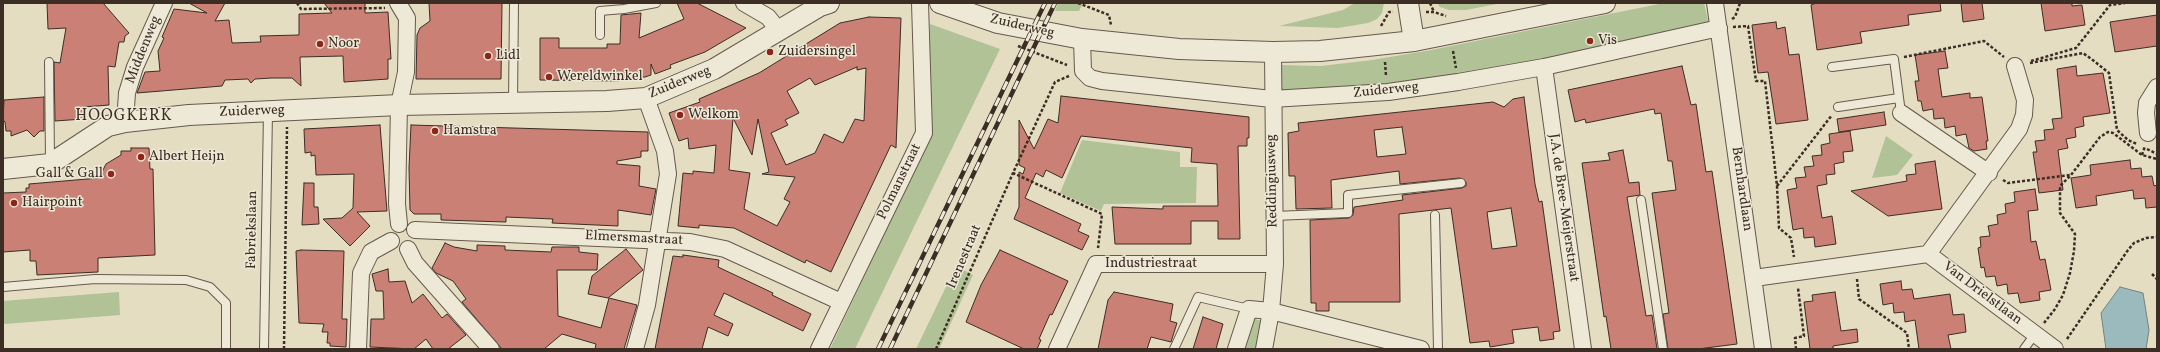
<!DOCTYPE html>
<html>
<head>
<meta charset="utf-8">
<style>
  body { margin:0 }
  #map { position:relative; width:2160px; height:352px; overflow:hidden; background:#e5ddc2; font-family:Vollkorn,serif }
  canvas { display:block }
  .frame { position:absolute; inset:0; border:4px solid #3c2d25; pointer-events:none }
</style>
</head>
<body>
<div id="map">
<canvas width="2160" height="352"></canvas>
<div class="frame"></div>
</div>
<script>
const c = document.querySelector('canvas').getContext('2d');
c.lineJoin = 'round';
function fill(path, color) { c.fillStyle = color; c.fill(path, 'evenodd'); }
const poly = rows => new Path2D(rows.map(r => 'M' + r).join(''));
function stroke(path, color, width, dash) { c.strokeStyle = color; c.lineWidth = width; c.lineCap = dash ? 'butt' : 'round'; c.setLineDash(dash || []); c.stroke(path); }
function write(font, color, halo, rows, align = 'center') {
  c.font = font + ' Vollkorn,serif'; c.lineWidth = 3; c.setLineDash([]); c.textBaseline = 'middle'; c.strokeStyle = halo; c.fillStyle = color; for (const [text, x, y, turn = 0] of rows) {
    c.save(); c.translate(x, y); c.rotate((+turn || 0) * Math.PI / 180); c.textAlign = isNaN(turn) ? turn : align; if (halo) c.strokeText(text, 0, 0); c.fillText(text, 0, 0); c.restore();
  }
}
fill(poly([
  [1058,3,1083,3,1079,11,1055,11],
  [1355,3,1384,3,1382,13,1377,19,1368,23,1338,28,1279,26,1343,10],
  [1437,3,1502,3,1466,10,1449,10,1440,7],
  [1664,3,1704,3,1709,25,1511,68,1381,86,1297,91,1281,90,1280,65,1321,66,1372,60,1431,50],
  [930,24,1000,49,855,349,830,349,913,173,930,92],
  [1886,136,1913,155,1897,175,1872,178],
  [1082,140,1180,152,1180,167,1197,167,1196,203,1104,204,1101,211,1060,193],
  [956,266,973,275,939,349,916,349],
  [119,292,120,315,5,324,3,322,3,301],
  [1252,318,1265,322,1260,349,1242,349]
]), '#b1c297');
const water = poly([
  [2120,287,2143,293,2149,330,2146,349,2106,349,2101,313,2120,287]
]);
fill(water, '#9ababd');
stroke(water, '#748280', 1);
const building = poly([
  [47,3,103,3,129,33,125,36,124,42,119,42,115,67,108,66,109,105,83,107,83,119,55,121,54,62,60,63,66,28,48,29,47,3],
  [189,3,225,3,215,21,229,20,232,43,261,42,260,36,299,35,299,14,332,13,324,3,365,3,365,13,388,12,391,59,388,59,388,79,344,82,343,56,300,57,301,86,292,78,272,78,255,79,251,83,248,79,225,80,222,86,137,93,145,72,160,71,158,51,164,38,162,37,174,9,207,13,189,3],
  [429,3,502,3,501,79,416,79,417,35,420,28,430,21,429,3],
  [677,3,697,3,746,28,705,52,670,65,671,68,655,74,651,64,651,75,645,77,619,78,619,81,540,80,540,38,559,38,559,48,607,48,607,44,620,44,621,15,641,13,639,38,684,19,677,3],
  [1816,3,1940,3,1941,11,1908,15,1909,25,1860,32,1862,43,1817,50,1811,5,1816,3],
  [1961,3,1982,3,1984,19,1963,22,1961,3],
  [2041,3,2072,3,2072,6,2082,5,2085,25,2045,31,2041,3],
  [2157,15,2157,46,2115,52,2110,22,2157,15],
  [869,17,901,18,896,148,891,145,831,272,806,260,805,263,734,228,699,225,699,228,678,226,683,173,693,174,693,171,714,173,716,145,689,149,688,138,679,141,669,113,700,102,699,99,759,73,840,23,869,17],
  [857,67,857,70,866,68,864,121,855,119,843,143,824,134,815,153,786,165,771,133,788,125,785,120,799,113,787,91,810,78,815,85,857,67],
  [733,118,752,155,758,119,769,172,762,174,795,177,784,199,790,202,777,226,744,209,750,173,729,170,733,118],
  [1776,22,1777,29,1785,27,1789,55,1799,54,1808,120,1776,124,1768,72,1758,73,1752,25,1776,22],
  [1945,51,1948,68,1938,69,1942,97,1970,93,1970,98,1982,97,1988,141,1986,141,1987,149,1974,151,1969,148,1966,134,1956,136,1955,126,1945,128,1944,118,1934,119,1933,109,1923,111,1921,101,1918,101,1915,81,1919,81,1915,55,1945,51],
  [1682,66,1691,105,1696,104,1706,172,1712,171,1737,344,1698,349,1668,349,1663,314,1669,313,1652,193,1676,190,1672,161,1668,161,1661,113,1655,114,1654,109,1586,123,1585,119,1575,122,1568,90,1682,66],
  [2076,66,2077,76,2103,73,2110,113,2083,117,2084,126,2075,128,2076,137,2066,139,2068,148,2058,150,2063,190,2039,193,2033,152,2037,152,2035,141,2045,140,2044,130,2054,129,2052,119,2062,118,2057,69,2076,66],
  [1061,96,1249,117,1249,138,1247,138,1247,146,1238,146,1240,239,1218,239,1218,221,1191,221,1191,244,1115,244,1112,207,1163,209,1163,206,1218,206,1217,164,1191,162,1192,148,1081,136,1062,178,1046,170,1043,177,1036,173,1025,198,1081,224,1078,231,1089,236,1082,250,1014,219,1019,207,1019,172,1023,174,1025,168,1019,165,1019,120,1034,149,1048,119,1058,123,1061,96],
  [44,97,44,131,40,131,34,137,27,130,11,136,11,131,6,131,5,122,3,120,4,100,44,97],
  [1524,97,1535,184,1539,202,1542,201,1560,331,1553,332,1554,339,1540,341,1538,327,1512,330,1514,343,1490,347,1489,341,1470,343,1451,208,1399,214,1400,302,1329,302,1329,311,1316,311,1316,303,1311,303,1310,220,1349,218,1353,215,1354,207,1403,200,1402,195,1462,188,1466,186,1466,182,1460,178,1400,184,1399,171,1331,180,1332,208,1296,209,1295,176,1289,176,1288,133,1299,131,1298,123,1493,102,1504,107,1513,99,1524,97],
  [1402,127,1406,154,1377,157,1374,130,1402,127],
  [1511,208,1517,246,1492,249,1487,212,1511,208],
  [1884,112,1886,125,1839,132,1837,119,1884,112],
  [380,125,387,211,357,212,370,226,350,246,323,219,342,218,353,208,354,174,316,175,315,155,311,156,311,152,305,153,304,129,380,125],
  [411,125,648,132,648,151,641,151,641,157,617,161,617,164,640,166,639,186,656,189,651,215,618,210,618,226,552,223,553,219,506,217,506,222,441,220,441,214,414,214,410,210,409,168,411,125],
  [1850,131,1853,151,1843,152,1844,162,1834,164,1835,174,1826,175,1827,184,1817,186,1822,218,1832,216,1836,244,1815,247,1814,237,1804,238,1803,228,1793,230,1787,190,1797,188,1795,178,1806,177,1804,167,1814,166,1812,156,1822,155,1821,145,1830,143,1829,134,1850,131],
  [131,148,149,148,150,169,153,169,155,255,98,258,98,272,37,275,36,261,30,261,30,250,3,252,3,193,26,192,26,188,29,188,29,184,99,178,106,164,121,155,121,151,131,151,131,148],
  [1623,150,1629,183,1639,182,1640,195,1627,197,1646,316,1652,315,1657,349,1611,349,1606,316,1604,317,1582,163,1610,160,1608,153,1623,150],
  [2130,160,2131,169,2141,168,2142,177,2152,176,2154,186,2157,185,2157,207,2146,208,2145,198,2134,199,2133,190,2096,196,2097,205,2076,208,2071,178,2091,175,2090,165,2130,160],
  [1935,161,1942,209,1888,216,1851,191,1907,181,1906,175,1916,174,1915,164,1935,161],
  [304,183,314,183,314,207,318,207,319,224,302,225,304,183],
  [2035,189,2038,210,2028,211,2031,242,2036,241,2040,260,2045,259,2051,290,2039,292,2040,300,2020,303,2018,293,2008,294,2007,284,1997,286,1995,276,1986,277,1984,267,1981,268,1978,248,1981,247,1980,237,1990,236,1988,226,1998,224,1997,215,2006,213,2005,204,2015,202,2014,192,2035,189],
  [445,243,454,247,477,251,477,245,505,246,505,250,551,252,552,247,579,247,579,252,598,254,597,270,557,270,558,316,601,328,609,298,637,305,624,349,595,349,596,344,562,334,544,349,502,349,462,302,466,299,453,281,436,273,432,268,445,243],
  [626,249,643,270,608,298,588,294,592,276,626,249],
  [301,250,344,251,342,319,347,319,346,347,330,346,330,343,327,343,328,332,322,332,324,324,299,323,296,251,301,250],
  [1000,250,1068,281,1052,315,1050,314,1039,339,1041,340,1037,349,1024,349,966,322,981,285,1000,250],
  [683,255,719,260,718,267,773,293,772,295,811,314,803,331,724,293,714,315,733,324,728,336,708,327,702,349,655,349,673,256,683,257,683,255],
  [388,269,389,282,405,281,412,303,423,294,442,318,447,314,466,335,448,349,433,349,426,339,414,349,370,347,371,319,384,319,383,291,376,291,372,274,388,269],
  [1901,281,1902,290,1912,289,1914,299,1950,294,1953,315,1964,314,1966,332,1948,335,1951,349,1919,349,1915,320,1905,322,1904,312,1894,313,1893,303,1883,305,1880,284,1901,281],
  [1114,292,1173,304,1170,321,1177,323,1171,342,1151,337,1147,349,1098,349,1108,300,1114,292],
  [1835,292,1841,331,1857,329,1858,342,1833,346,1833,349,1810,349,1804,302,1813,301,1812,295,1835,292],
  [1203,317,1223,324,1216,349,1193,349,1203,317]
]);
fill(building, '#ca8075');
stroke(building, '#3c2d25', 1);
const service = poly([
  [600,35,600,11,624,9,656,3],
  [49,62,50,161],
  [1832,67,1894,59,1901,113],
  [513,103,514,3],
  [1838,107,1899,98],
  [1641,200,1663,349],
  [1435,215,1438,349],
  [1274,216,1348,213,1348,195,1461,183],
  [3,287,95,279,186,280,210,287,226,303,226,349],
  [264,349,268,112],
  [1174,349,1198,297,1249,309],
  [2024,349,2035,334]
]);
const minor = poly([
  [398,3,407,18,406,72,399,105,397,204,399,224],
  [744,3,768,17,779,31],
  [1715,3,1763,349],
  [1082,39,1083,71,1090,78,1102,81,1272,99,1388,92,1458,82,1544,67,1719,28],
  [1544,67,1583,349],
  [1901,113,1989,173],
  [125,122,127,93,135,67,164,3],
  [2148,133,2146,113,2147,103,2157,87],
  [415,230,690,242,725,249,841,302],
  [408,249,415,263,491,349],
  [1928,254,2019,129,2024,115,2025,100,2015,66],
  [1754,278,1928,254,2055,349],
  [358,349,361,273,371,252,391,241],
  [635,349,647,305,668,174,665,151,646,98],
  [819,349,924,133,920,3],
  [1057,349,1096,264,1275,264],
  [1236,349,1249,309,1271,311,1421,349],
  [1264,349,1271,311,1275,264,1273,52]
]);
const tertiary = poly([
  [940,3,998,23,1082,39,1179,49,1273,52,1320,51,1414,41,1605,3],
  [1408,3,1414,41],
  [3,169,50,164,108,126,125,122,189,115,399,105,607,101,646,98,714,69,820,6,829,3]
]);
stroke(service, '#66594c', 10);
stroke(minor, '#66594c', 18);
stroke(tertiary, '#66594c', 22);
stroke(poly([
  [297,3,301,9,385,8],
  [1078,3,1109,15,1111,25],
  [1430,3,1434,12],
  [1426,12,1434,12,1446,16],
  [1732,19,1735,17,1740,3],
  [1381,26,1389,12,1393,12],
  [1733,27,1748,26,1756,81,1765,81,1777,186,1779,228,1791,238,1794,257],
  [1018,46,1067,65],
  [1453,51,1456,68],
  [1904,57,1984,41,2004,57],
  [2031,61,2076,48,2110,5,2125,3],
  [1385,62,1386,76],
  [2030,63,2083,53,2094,61,2109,73,2117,130,2128,140,2137,144],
  [1069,76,1055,82,1013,173,1102,214,1098,248],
  [2147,149,2157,154],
  [2142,155,2145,146],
  [2003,180,2008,183,2070,175],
  [1777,186,1832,115],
  [2152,274,2157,279],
  [1857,279,1859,299,1907,333,1909,349],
  [2044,323,2055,309,2063,295,2070,273,2074,251,2075,234,2060,213,2060,186,2071,175,2100,137,2108,132,2113,133,2142,155,2157,159],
  [2067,339,2128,250,2134,243,2146,238,2157,237],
  [284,349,287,127],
  [936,349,1013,173],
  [1796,349,1795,338,1804,336,1798,288]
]), '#3c2d25', 2.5, [3, 2]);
stroke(service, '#eee9d7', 8);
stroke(minor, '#eee9d7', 16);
stroke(tertiary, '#eee9d7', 20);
const rail = poly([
  [878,349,1045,3],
  [890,349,1055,3]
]);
stroke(rail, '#3c2d25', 4.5);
stroke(rail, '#eee9d7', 3, [9]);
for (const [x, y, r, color] of [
  [1590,41,4,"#8f2418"],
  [320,44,4,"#8f2418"],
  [770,52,4,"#8f2418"],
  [488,56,4,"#8f2418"],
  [549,77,4,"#8f2418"],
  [680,115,4,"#8f2418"],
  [435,131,4,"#8f2418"],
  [141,157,4,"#8f2418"],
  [111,174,4,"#8f2418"],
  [14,203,4,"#8f2418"]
]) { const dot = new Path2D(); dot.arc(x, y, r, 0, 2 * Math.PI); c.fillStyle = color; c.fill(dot); stroke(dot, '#eee9d7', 1.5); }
write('14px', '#3c2d25', '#eee9d7', [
  ["Zuiderweg",1022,27,13],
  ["Middenweg",144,50,-68],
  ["Zuiderweg",680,83,-22],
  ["Zuiderweg",1386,91,-6],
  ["Zuiderweg",252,112,-2],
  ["Reddingiusweg",1273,181,-91],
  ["Polmanstraat",900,182,-64],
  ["Bernhardlaan",1741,189,82],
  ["J.A. de Bree-Meijerstraat",1563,208,82],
  ["Fabriekslaan",253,230,-89],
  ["Elmersmastraat",634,239,3],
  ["Irenestraat",965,257,-67],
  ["Industriestraat",1151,264],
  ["Van Drielstlaan",1982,294,37]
]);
write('14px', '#3c2d25', '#eee9d7', [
  ["Vis",1598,41],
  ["Noor",328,44],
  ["Zuidersingel",778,52],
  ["Lidl",496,56],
  ["Wereldwinkel",557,77],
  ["Welkom",688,115],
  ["Hamstra",443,131],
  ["Albert Heijn",149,157],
  ["Gall & Gall",103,174,"right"],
  ["Hairpoint",22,203]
], 'left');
c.letterSpacing = '1px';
write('16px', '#3c2d25', '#eee9d7', [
  ["HOOGKERK",124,117]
]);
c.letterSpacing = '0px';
</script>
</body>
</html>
